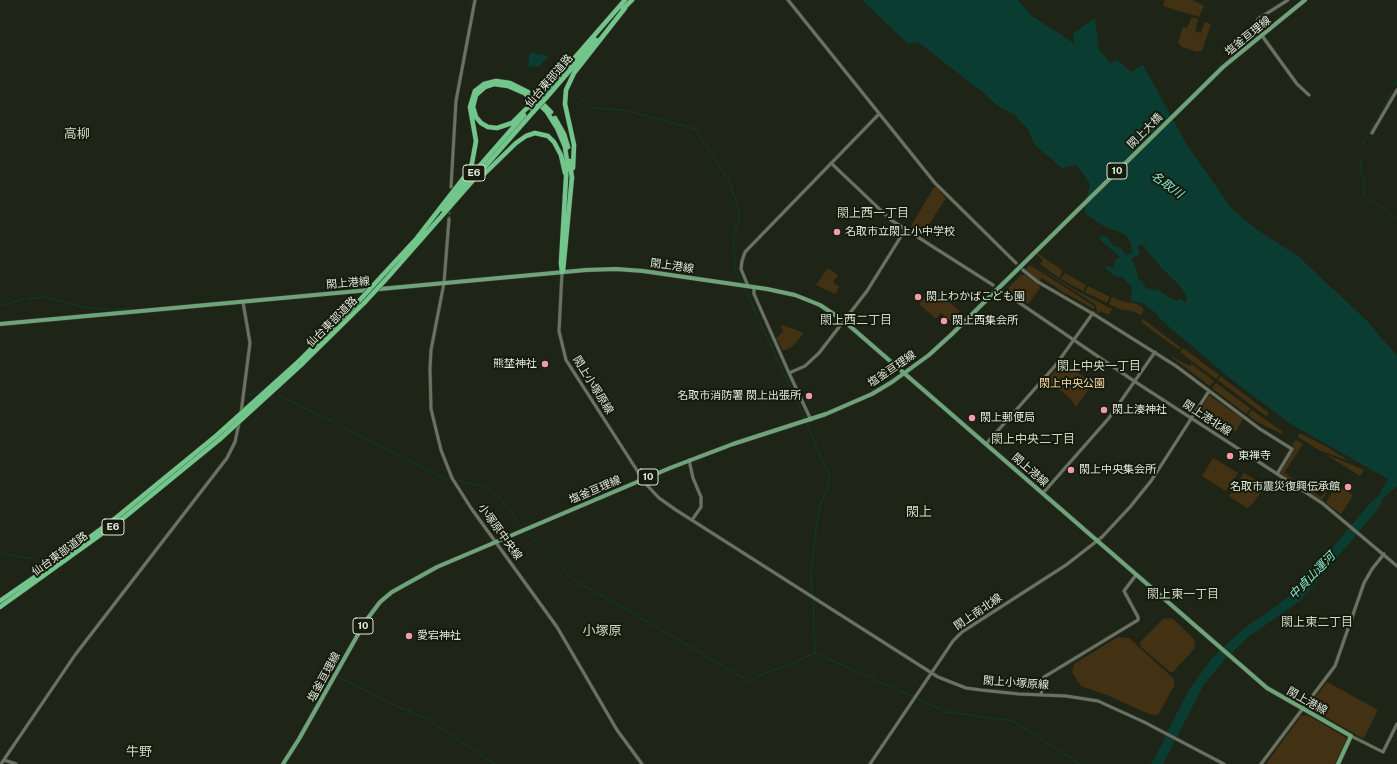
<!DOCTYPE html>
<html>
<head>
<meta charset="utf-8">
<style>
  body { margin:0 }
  canvas { display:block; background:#1e2516 }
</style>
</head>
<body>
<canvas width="1397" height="764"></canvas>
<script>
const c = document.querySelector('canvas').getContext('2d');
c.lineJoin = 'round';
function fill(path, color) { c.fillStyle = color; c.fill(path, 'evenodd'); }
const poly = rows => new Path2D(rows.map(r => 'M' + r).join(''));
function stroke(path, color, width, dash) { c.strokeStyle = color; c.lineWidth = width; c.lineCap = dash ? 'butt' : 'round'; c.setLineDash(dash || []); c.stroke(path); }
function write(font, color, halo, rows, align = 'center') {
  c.font = font + ' "Public Sans","Noto Sans JP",sans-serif'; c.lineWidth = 4; c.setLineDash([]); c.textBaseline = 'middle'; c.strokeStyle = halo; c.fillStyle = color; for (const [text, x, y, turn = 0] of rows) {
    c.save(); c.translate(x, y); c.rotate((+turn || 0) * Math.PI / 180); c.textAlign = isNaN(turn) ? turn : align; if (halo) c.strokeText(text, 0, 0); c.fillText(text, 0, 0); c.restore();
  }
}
fill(poly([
  [1165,0,1193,0,1204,6,1199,17,1163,6],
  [1192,17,1198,19,1195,31,1201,33,1205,22,1211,24,1202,51,1199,51,1198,52,1182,47,1178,43,1183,27,1187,28],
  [934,187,936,187,946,198,922,235,910,228],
  [1037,253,1063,271,1059,278,1040,264,1043,260,1036,254],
  [1029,262,1077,291,1112,309,1109,315,1100,311,1098,314,1095,304],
  [1030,265,1094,306,1094,309,1063,292,1042,278,1039,281,1025,270],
  [828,268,838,275,833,282,839,287,835,294,816,285],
  [1065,273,1086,285,1083,291,1061,279],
  [1021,275,1025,275,1039,285,1040,288,1028,304,1008,290,1008,288],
  [1088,286,1110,297,1107,303,1085,292],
  [933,288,960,311,950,321,941,313,936,319,919,304],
  [1112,297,1121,301,1137,304,1144,309,1141,315,1132,311,1119,309,1109,304],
  [1143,319,1181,348,1179,350,1141,322],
  [782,325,802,332,803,334,793,346,783,351,776,338,783,332,781,327],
  [1183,348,1219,375,1216,379,1180,352],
  [1170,356,1190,366,1192,364,1214,381,1210,386],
  [1063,362,1093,383,1076,407,1070,398,1047,380],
  [1220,376,1269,413,1266,416,1218,380],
  [1216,383,1251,409,1246,414,1212,388],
  [1209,395,1243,419,1236,431,1234,431,1201,409],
  [1252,410,1283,432,1282,434,1259,423,1248,415],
  [1300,433,1327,447,1351,462,1319,450,1298,437],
  [1296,440,1303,444,1284,473,1321,497,1330,486,1322,500,1279,472,1295,447,1292,445],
  [1325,454,1362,469,1364,470,1360,476],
  [1213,458,1238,473,1226,491,1202,476],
  [1244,473,1265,486,1254,502,1247,508,1229,496],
  [1336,485,1353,495,1341,514,1326,503],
  [1172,618,1194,639,1195,644,1194,649,1173,672,1170,672,1141,647,1140,642,1163,619],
  [1118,637,1129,638,1174,679,1174,686,1158,715,1149,714,1107,695,1081,686,1072,672,1074,664],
  [1327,682,1378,710,1364,738,1362,738,1312,709,1310,704],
  [1307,715,1347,738,1335,764,1266,764,1301,716]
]), '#423113');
fill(poly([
  [862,0,1018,0,1032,16,1075,44,1073,34,1095,18,1099,50,1110,63,1117,60,1131,72,1143,65,1187,145,1231,208,1253,227,1299,257,1367,321,1397,356,1397,486,1383,498,1379,508,1301,600,1247,638,1224,660,1203,686,1163,764,1151,764,1165,739,1164,738,1189,690,1212,658,1242,630,1284,600,1303,583,1371,502,1378,497,1388,479,1291,424,1232,380,1160,319,1156,313,1142,303,1131,301,1132,287,1122,277,1116,276,1105,268,1108,266,1112,268,1114,267,1115,260,1120,257,1099,239,1103,235,1109,239,1113,246,1119,247,1126,255,1132,253,1131,244,1126,235,1102,225,1084,213,1090,184,1077,165,1062,168,1035,145,1028,129,1015,115,998,106,985,94,918,42,908,44],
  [1142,244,1160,266,1180,286,1187,297,1186,303,1180,299,1177,301,1170,298,1160,291,1146,288,1141,280,1139,281,1136,268,1131,259,1140,254,1137,247],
  [530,52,548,56,548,57,538,67,528,66]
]), '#0b3c32');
stroke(poly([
  [1394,87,1397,81],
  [576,94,590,107,628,111,695,129,729,181,738,206,739,219,734,235,734,244,735,271,742,283],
  [1379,115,1392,91],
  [1361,147,1374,123],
  [1358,154,1359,151],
  [1361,158,1361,171,1365,184,1363,194,1397,219],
  [744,288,805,419],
  [29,299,45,297,86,308,108,309],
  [0,306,25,299],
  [114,310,131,308],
  [247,395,259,393],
  [278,395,338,424],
  [806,422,829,475,828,487,819,508,811,569,812,596],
  [344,428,400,456],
  [406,459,442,478,447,479],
  [459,481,487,487,501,499],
  [503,502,521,526],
  [527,533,556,560,573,580,628,610,751,683,757,676,786,666,815,653],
  [0,553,34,559],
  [813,599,815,653,947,712,1013,721,1080,764],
  [337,676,394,705,424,717,495,764]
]), '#0b3c32', 1);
stroke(poly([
  [449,219,450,207]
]), '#3b4234', 3, [3, 1.5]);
const minor = poly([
  [788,0,935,183,1016,263],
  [1288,0,1258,19,1255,26,1297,84,1309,95],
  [1372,133,1397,90],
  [831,163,891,220,993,285],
  [451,187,456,101,475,0],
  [449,219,444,283,431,350,430,369,431,409,441,450,452,478,471,508,557,627,617,730,642,764],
  [1023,270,1038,282,1095,315,1176,366,1260,429,1292,449,1277,474],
  [562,272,559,331,566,360,640,475],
  [748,286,741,269,742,261,745,252,879,114],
  [754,287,754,294,789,373,805,366,819,353,867,291,905,230],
  [1002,291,1134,381,1322,503,1397,566],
  [789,373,811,420],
  [241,413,250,343,243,302],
  [986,444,1055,366,1093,313],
  [689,460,693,478,701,497,701,507,692,520],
  [645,483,659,498,676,510,938,677,966,688,981,690,1019,694,1066,696,1098,701,1144,722,1224,764],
  [1043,493,1109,418,1155,352],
  [1041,695,1044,677,1138,620,1138,617,1124,591,1136,575],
  [1351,736,1383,752,1397,724],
  [4,760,16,764],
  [1,764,75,655,227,458,235,442,239,423],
  [870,764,953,641,962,632,1066,565,1102,537,1130,507,1151,481,1209,391],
  [1261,764,1335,666,1364,583,1372,569,1384,554]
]);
const major = poly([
  [0,324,586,270,616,269,643,271,767,289,795,295,820,305,844,321,1267,688,1351,736,1338,764],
  [283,764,299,739,365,622,380,602,392,592,437,567,670,468,733,444,826,414,872,394,892,382,929,355,952,334,1223,67,1305,0]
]);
const highway = poly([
  [623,9,632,0],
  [544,93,625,0],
  [547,97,596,40],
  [539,100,551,112],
  [529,106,512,123,497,128,488,127,481,123,476,117,473,107,476,95,485,87,494,84,508,86,524,93,538,103,547,112,557,128,565,147,567,161,561,263,562,272],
  [555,118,564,134,568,147],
  [570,161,572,179],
  [573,168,574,145,565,104,566,90,574,73,625,8],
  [479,179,516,143,526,136,535,133,548,136,554,142,561,155,565,173],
  [442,209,524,115],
  [417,238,466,175,472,163,476,141,470,107,475,91,484,84,496,81,510,83,528,92],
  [563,271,572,177],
  [381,277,418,237],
  [388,277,534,111],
  [297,363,358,302],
  [302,364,365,302],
  [0,601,62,558,117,517,216,436],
  [0,607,121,520,220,439]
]);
stroke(minor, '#383e33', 4);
stroke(major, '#383e33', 5);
stroke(highway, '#383e33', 5.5);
stroke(minor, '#6a7261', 3);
stroke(major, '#6fa47a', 4);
stroke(highway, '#73c68b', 4.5);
const minorBridge = poly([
  [640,475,645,483]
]);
const highwayBridge = poly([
  [531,108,544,93],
  [534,111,547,97],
  [358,302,381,277],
  [365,302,388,277],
  [216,436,297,363],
  [220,439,302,364]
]);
stroke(minorBridge, '#383e33', 4, []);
stroke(highwayBridge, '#383e33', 5.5, []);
stroke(minorBridge, '#6a7261', 3);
stroke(highwayBridge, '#73c68b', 4.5);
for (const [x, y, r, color] of [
  [837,232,4,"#f39aab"],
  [918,297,4,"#f39aab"],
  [944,321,4,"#f39aab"],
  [545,364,4,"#f39aab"],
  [809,396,4,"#f39aab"],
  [1104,410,4,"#f39aab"],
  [972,418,4,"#f39aab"],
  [1230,456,4,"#f39aab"],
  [1071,470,4,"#f39aab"],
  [1348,487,4,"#f39aab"],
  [409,636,4,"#f39aab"]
]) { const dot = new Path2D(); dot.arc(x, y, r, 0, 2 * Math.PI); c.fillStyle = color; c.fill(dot); stroke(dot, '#151b0d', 1.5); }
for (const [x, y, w] of [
  [1117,171,20],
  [474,173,22],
  [648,477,20],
  [113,527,22],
  [363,626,20]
]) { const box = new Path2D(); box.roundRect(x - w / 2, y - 8, w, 16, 3); c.fillStyle = '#151b0d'; c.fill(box); stroke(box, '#e2e7dd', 1); }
write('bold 10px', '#e2e7dd', null, [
  ["10",1117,171],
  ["E6",474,173],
  ["10",648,477],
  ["E6",113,527],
  ["10",363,626]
]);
write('11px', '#e2e7dd', '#151b0d', [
  ["塩釜亘理線",1248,36,-39],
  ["仙台東部道路",549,81,-49],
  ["閖上大橋",1145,131,-45],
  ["閖上港線",672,266,8],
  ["閖上港線",348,283,-5],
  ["仙台東部道路",332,322,-45],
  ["塩釜亘理線",892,369,-34],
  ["閖上小塚原線",593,385,58],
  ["閖上港北線",1207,418,33],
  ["閖上港線",1030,470,41],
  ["塩釜亘理線",595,490,-23],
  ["小塚原中央線",500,532,54],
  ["仙台東部道路",60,554,-36],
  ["閖上南北線",978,612,-34],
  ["塩釜亘理線",324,677,-61],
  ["閖上小塚原線",1016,683,4],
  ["閖上港線",1307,701,29]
]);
write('11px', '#e2e7dd', '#151b0d', [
  ["名取市立閖上小中学校",845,232],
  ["閖上わかばこども園",926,297],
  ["閖上西集会所",952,321],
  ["熊埜神社",537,364,"right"],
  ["名取市消防署 閖上出張所",801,396,"right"],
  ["閖上湊神社",1112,410],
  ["閖上郵便局",980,418],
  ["東禅寺",1238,456],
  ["閖上中央集会所",1079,470],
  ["名取市震災復興伝承館",1340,487,"right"],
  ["愛宕神社",417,636]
], 'left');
write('11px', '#fcdba5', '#151b0d', [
  ["閖上中央公園",1072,384]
]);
write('italic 12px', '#85e5cd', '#151b0d', [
  ["名取川",1167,185,36],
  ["中貞山運河",1312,576,-46]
]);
write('12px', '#cfd8c5', '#151b0d', [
  ["閖上西一丁目",873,213],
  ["閖上西二丁目",856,320],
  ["閖上中央一丁目",1099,366],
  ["閖上中央二丁目",1033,439],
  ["閖上東一丁目",1183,594],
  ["閖上東二丁目",1317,622]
]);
write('13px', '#cfd8c5', '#151b0d', [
  ["高柳",77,134],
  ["閖上",919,512],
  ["小塚原",602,631],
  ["牛野",139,752]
]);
</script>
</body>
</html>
